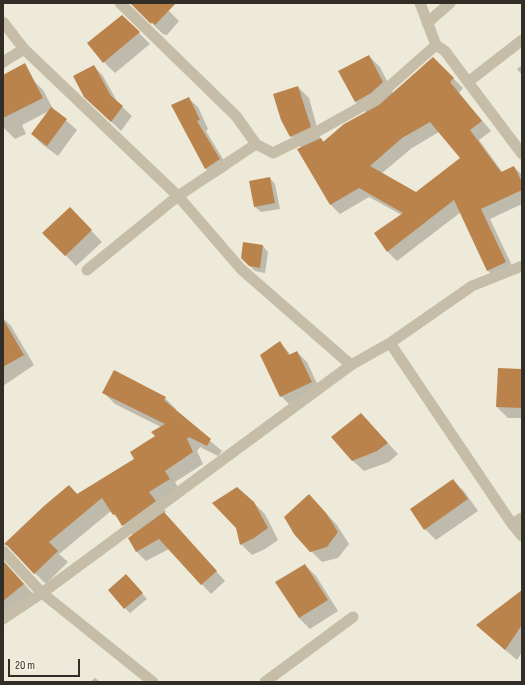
<!DOCTYPE html>
<html>
<head>
<meta charset="utf-8">
<style>
  body { margin:0 }
  #map { position:relative; width:525px; height:685px; overflow:hidden; background:#eeead9; font-family:"Sofia Sans Condensed",sans-serif }
  canvas { display:block }
  .frame { position:absolute; inset:0; border:4px solid #322d27; pointer-events:none }
  .scale { position:absolute; left:8px; top:659px; width:72px; height:18px; box-sizing:border-box; border:2px solid #322d27; border-top:0; padding-left:5px; font-size:12px; line-height:14px; white-space:nowrap; color:#322d27; -webkit-text-stroke:3px #f7f3e5; paint-order:stroke }
</style>
</head>
<body>
<div id="map">
<canvas width="525" height="685"></canvas>
<div class="frame"></div>
<div class="scale">20 m</div>
</div>
<script>
const c = document.querySelector('canvas').getContext('2d');
c.lineJoin = 'round';
function fill(path, color) { c.fillStyle = color; c.fill(path, 'evenodd'); }
const poly = rows => new Path2D(rows.map(r => 'M' + r).join(''));
function stroke(path, color, width, dash) { c.strokeStyle = color; c.lineWidth = width; c.lineCap = dash ? 'butt' : 'round'; c.setLineDash(dash || []); c.stroke(path); }
fill(poly([
  [131,3,166,3,168,10,179,21,167,35,163,34],
  [122,16,150,44,115,73,104,62],
  [369,56,380,67,393,93,433,58,463,88,459,93,491,131,479,140,503,173,514,167,522,175,522,204,490,219,515,272,498,280,488,271,461,212,397,261,388,252,375,234,402,215,369,197,340,214,331,205,302,148,291,136,298,87,309,98,320,138,324,142,367,113,356,102,340,72],
  [439,132,462,158,416,193,382,173,412,148],
  [522,65,522,75,517,69],
  [94,66,103,76,118,103,132,116,121,131,95,106],
  [3,76,32,79,43,90,53,109,77,130,58,156,43,145,32,134,49,111,22,125,26,134,15,139,4,128],
  [188,98,198,107,208,129,206,131,229,169,215,178,206,169,173,106],
  [270,178,275,184,280,209,261,212,255,207],
  [81,220,102,242,76,266,44,233],
  [263,246,268,252,265,273,255,271,242,258],
  [3,318,11,326,34,365,3,386],
  [280,343,291,355,297,352,307,362,321,392,291,406,281,396],
  [522,370,522,418,508,418,497,407],
  [104,393,165,398,176,409,175,411,222,451,218,456,200,447,197,451,203,464,175,482,180,490,159,503,166,512,164,513,225,581,211,594,169,549,146,561,137,552,130,538,133,536,111,511,59,554,68,562,46,584,5,544,69,486,78,495,136,459,156,436,161,427,115,404],
  [361,414,398,454,389,462,364,471,352,460],
  [452,480,464,491,478,511,436,540,425,529],
  [309,495,337,525,349,544,338,558,322,562,311,551],
  [253,502,265,514,278,540,265,549,252,555,241,544],
  [3,560,34,595,3,621],
  [305,565,316,576,338,611,310,629,299,618],
  [131,581,147,599,130,613,125,608],
  [522,600,522,652,517,660,489,636],
  [95,678,100,682,90,682]
]), '#0003');
fill(poly([
  [130,3,176,3,155,25,152,22,151,24],
  [122,15,140,32,103,63,87,43],
  [369,55,383,82,371,93,355,102,338,71],
  [433,57,454,78,450,82,482,121,470,130,501,172,514,166,522,182,522,190,481,209,506,262,487,271,454,200,387,252,374,233,403,213,359,188,330,205,297,149,321,138,323,142,344,124,379,105],
  [430,122,460,158,416,192,370,166,402,138],
  [25,63,43,98,3,118,3,75],
  [94,65,111,96,123,106,111,122,84,97,73,76],
  [298,86,311,127,290,137,281,120,273,94],
  [189,97,200,120,197,121,220,159,205,169,171,105],
  [51,107,67,119,47,146,31,134],
  [270,177,275,203,254,207,249,181],
  [70,207,92,230,65,256,42,233],
  [243,242,263,245,260,268,249,266,241,258],
  [3,319,24,355,3,367],
  [280,341,289,355,297,351,312,382,280,397,260,355],
  [498,368,522,369,522,408,496,407],
  [114,370,166,397,164,400,211,439,207,446,189,437,187,439,193,452,165,471,170,479,149,492,156,501,122,526,115,514,113,515,102,498,49,542,58,551,34,574,8,546,4,544,44,506,69,485,77,494,134,459,130,452,155,436,151,432,165,424,102,393],
  [361,413,388,443,377,451,352,461,331,437],
  [453,479,468,499,424,530,410,509],
  [237,487,254,502,268,528,254,538,240,545,236,528,212,503],
  [309,494,326,513,338,532,327,547,310,552,294,534,284,517],
  [164,512,217,571,201,585,159,539,136,552,128,538],
  [3,561,24,584,3,601],
  [305,564,328,600,299,618,275,582],
  [126,574,143,593,124,609,108,590],
  [522,590,522,625,505,650,476,625]
]), '#ba834c');
stroke(poly([
  [120,3,236,116,256,144,273,153,318,131,375,99,436,45],
  [420,3,436,45,445,51,468,82],
  [3,22,24,49,178,196,241,269,351,365],
  [427,23,450,3],
  [522,40,468,82,522,154],
  [3,62,24,49],
  [87,270,178,196,256,144],
  [390,343,512,524,522,536],
  [512,524,522,518],
  [3,551,42,593,153,682],
  [3,619,42,593,351,365,390,343,472,286,522,266],
  [265,682,353,617]
]), '#c5bda7', 11);
</script>
</body>
</html>
